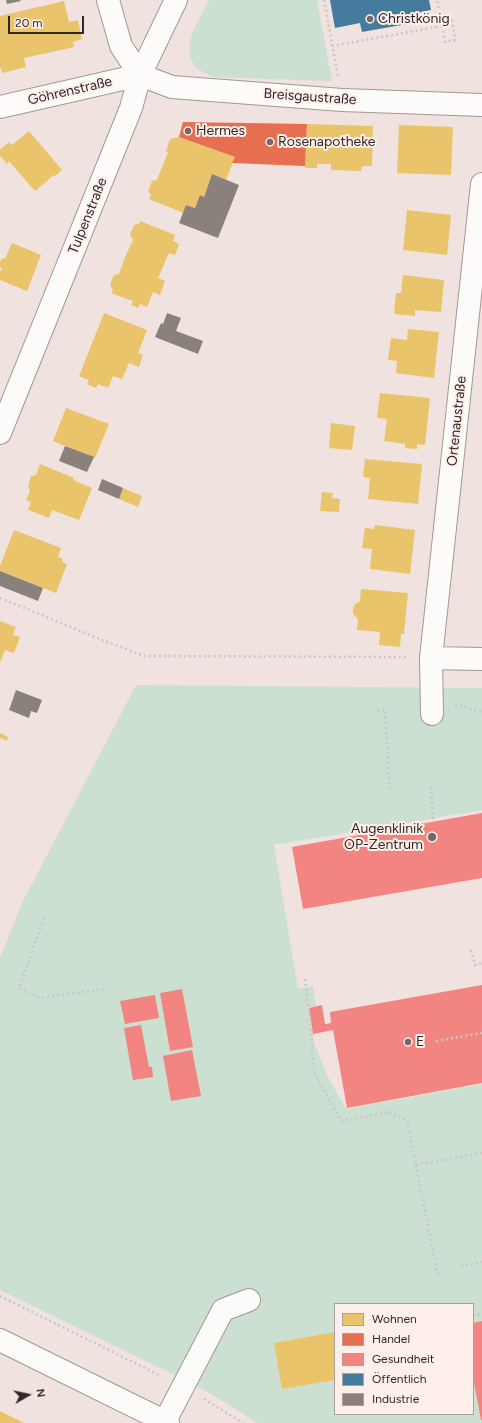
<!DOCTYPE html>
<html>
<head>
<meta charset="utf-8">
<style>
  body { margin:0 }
  #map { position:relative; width:482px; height:1423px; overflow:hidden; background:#f0e2de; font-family:Figtree,sans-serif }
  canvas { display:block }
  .legend { position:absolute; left:334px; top:1303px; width:140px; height:112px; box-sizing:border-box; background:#feefea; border:1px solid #ac9f9b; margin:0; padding:5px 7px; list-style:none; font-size:12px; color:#312825 }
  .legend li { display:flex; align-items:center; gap:8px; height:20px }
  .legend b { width:20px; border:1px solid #ac9f9b }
  .north { position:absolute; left:8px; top:1375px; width:40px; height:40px; -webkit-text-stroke:3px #feefea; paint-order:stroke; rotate:81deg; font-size:11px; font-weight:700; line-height:16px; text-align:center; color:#312825 }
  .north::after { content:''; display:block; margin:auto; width:14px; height:18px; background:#312825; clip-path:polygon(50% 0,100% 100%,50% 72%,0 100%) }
  .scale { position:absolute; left:8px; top:16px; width:76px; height:18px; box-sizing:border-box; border:2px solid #312825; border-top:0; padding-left:5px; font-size:12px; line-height:14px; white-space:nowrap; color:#312825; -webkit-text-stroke:3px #feefea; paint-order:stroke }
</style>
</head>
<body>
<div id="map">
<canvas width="482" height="1423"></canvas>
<ul class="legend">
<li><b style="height:11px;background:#e9c46a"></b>Wohnen</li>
<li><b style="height:11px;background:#e76f51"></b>Handel</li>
<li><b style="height:11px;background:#f28482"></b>Gesundheit</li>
<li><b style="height:11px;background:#457b9d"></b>Öffentlich</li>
<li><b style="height:11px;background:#8a817c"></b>Industrie</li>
</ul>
<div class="north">N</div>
<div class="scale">20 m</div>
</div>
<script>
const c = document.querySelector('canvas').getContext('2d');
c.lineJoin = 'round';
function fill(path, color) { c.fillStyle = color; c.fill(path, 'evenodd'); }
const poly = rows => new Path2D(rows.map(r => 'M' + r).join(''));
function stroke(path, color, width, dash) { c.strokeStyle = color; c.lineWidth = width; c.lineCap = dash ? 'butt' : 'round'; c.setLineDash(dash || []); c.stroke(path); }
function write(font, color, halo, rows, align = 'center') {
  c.font = font + ' Figtree,sans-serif'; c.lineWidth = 4; c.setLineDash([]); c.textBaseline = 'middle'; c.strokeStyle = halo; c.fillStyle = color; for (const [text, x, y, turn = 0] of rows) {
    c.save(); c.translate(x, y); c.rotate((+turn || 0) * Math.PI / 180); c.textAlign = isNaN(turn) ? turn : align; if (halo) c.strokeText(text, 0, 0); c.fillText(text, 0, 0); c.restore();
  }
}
fill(poly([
  [209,0,317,0,332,81,212,77,196,68,191,59,189,48,192,33],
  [136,685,482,688,482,810,274,845,298,989,313,986,316,1006,308,1008,314,1043,328,1077,346,1109,482,1084,482,1423,258,1423,201,1388,0,1290,0,958,22,903],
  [335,1304,473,1304,473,1414,335,1414]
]), '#cbe0d1');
fill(poly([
  [64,1,69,22,78,20,82,39,73,42,74,47,24,58,26,67,2,73,0,66,0,16],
  [307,124,373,126,372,166,362,166,361,171,331,170,331,164,317,164,317,168,305,168],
  [399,125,453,127,451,175,397,173],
  [29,131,62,170,55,176,54,175,35,191,9,161,7,164,0,156,0,150,9,142,12,145],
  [179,137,235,157,226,180,212,174,204,197,200,195,195,208,186,205,184,213,149,199,151,195,148,191,152,181,157,180,168,152,166,151,170,139],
  [407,210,451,215,447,255,403,250],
  [140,221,175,235,173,241,179,244,175,255,169,253,158,278,165,281,160,295,153,292,147,307,140,304,138,308,131,305,133,301,111,293,113,290,110,285,114,275,119,274,126,255,133,240,130,235,134,225,139,224],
  [12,243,41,255,27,291,0,280,0,272,2,268,0,267,0,262,2,258,5,259],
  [403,275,444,280,441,312,415,310,415,316,394,314,396,293,401,293],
  [104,313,147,330,138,353,143,355,139,367,129,363,122,379,113,376,108,388,98,384,96,388,87,384,89,380,79,376],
  [408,329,439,332,434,378,396,373,397,361,388,360,391,338,407,340],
  [380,393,430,398,425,445,417,444,417,449,405,448,405,444,384,441,387,419,377,418],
  [66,408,109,424,95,458,53,441],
  [331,423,355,426,352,450,329,448],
  [365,459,422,464,418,504,368,499,370,478,363,477],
  [40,464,74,478,73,480,92,488,79,520,52,510,49,518,28,510,31,502,26,500,30,491,28,486,31,476,36,475],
  [123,488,142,496,138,507,119,499],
  [322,492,333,493,332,498,340,499,339,512,320,511],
  [375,525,415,530,410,574,370,569,372,549,362,548,365,528,374,529],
  [14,530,61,548,58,557,63,559,62,562,67,564,56,593,0,571,0,566],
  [361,589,408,593,404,634,401,634,400,647,379,645,380,632,357,630,358,619,353,614,353,609,355,604,360,601],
  [0,621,16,627,13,635,20,637,14,653,5,650,0,663],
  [0,733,8,737,7,741,0,738],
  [335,1332,335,1380,282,1389,274,1343],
  [0,1411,24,1423,0,1423]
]), '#e9c46a');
fill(poly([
  [183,122,307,124,305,166,232,163,235,157,179,137]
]), '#e76f51');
fill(poly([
  [482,813,482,878,303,909,292,847],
  [482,985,482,1083,347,1108,333,1030,313,1034,309,1008,322,1005,325,1024,331,1023,330,1012],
  [182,989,193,1047,170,1051,160,993],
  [155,995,159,1018,125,1024,120,1001],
  [141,1025,149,1067,152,1067,153,1077,133,1080,124,1028],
  [192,1050,201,1096,171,1101,163,1056],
  [482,1321,482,1420,481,1420,473,1377,473,1323]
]), '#f28482');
fill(poly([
  [330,0,429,0,431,10,406,15,407,24,362,32,360,23,335,28]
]), '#457b9d');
fill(poly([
  [6,0,20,0,21,1,7,4],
  [212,174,239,185,218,238,179,223,186,205,195,208,200,195,204,197],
  [167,313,181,318,176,331,203,341,198,354,155,337,161,323,163,324],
  [65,446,94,457,87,472,59,461],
  [102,479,123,488,119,499,98,490],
  [0,571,43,588,38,601,0,586],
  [16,690,42,700,37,713,31,711,29,718,9,710]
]), '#8a817c');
const minor = poly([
  [108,0,121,46,140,75],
  [140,75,172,87,342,100,482,105],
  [0,107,140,75],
  [0,433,131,108,140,75,176,0],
  [431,658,482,659],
  [432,714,431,658,482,184],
  [0,1340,168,1423],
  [165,1421,223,1310,249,1300]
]);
stroke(minor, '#a29894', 24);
stroke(poly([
  [324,0,338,76],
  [442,26,445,42,455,40,452,19],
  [332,46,442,26,437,0],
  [0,598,112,644,145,656,407,657],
  [455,705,482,712],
  [377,711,385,710,390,792],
  [431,787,433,822],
  [44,918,19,988,40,998,104,989],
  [471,950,475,965,482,963],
  [305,979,313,1048,311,1050,315,1074,341,1121,390,1112,407,1120,438,1276],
  [436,1041,482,1033],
  [416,1165,482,1153],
  [461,1266,482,1262],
  [0,1296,161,1376],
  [473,1316,482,1314],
  [204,1399,243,1423]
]), '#cbc7c5', 2.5, [2, 3]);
stroke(minor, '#fdfbfa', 22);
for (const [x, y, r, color] of [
  [370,19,4,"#746966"],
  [188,131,4,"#746966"],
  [270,142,4,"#746966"],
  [432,837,5,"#746966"],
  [408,1042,4,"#746966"]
]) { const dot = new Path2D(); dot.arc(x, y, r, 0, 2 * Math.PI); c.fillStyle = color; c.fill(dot); stroke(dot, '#feefea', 1.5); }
write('14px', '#312825', '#feefea', [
  ["Christkönig",378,19],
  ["Hermes",196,131],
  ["Rosenapotheke",278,142],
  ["Augenklinik",423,829,"right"],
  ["OP-Zentrum",423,845,"right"],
  ["E",416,1042]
], 'left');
write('14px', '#312825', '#feefea', [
  ["Göhrenstraße",70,91,-13],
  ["Breisgaustraße",310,97,4],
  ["Tulpenstraße",88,216,-68],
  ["Ortenaustraße",457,421,-84]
]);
</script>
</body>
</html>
